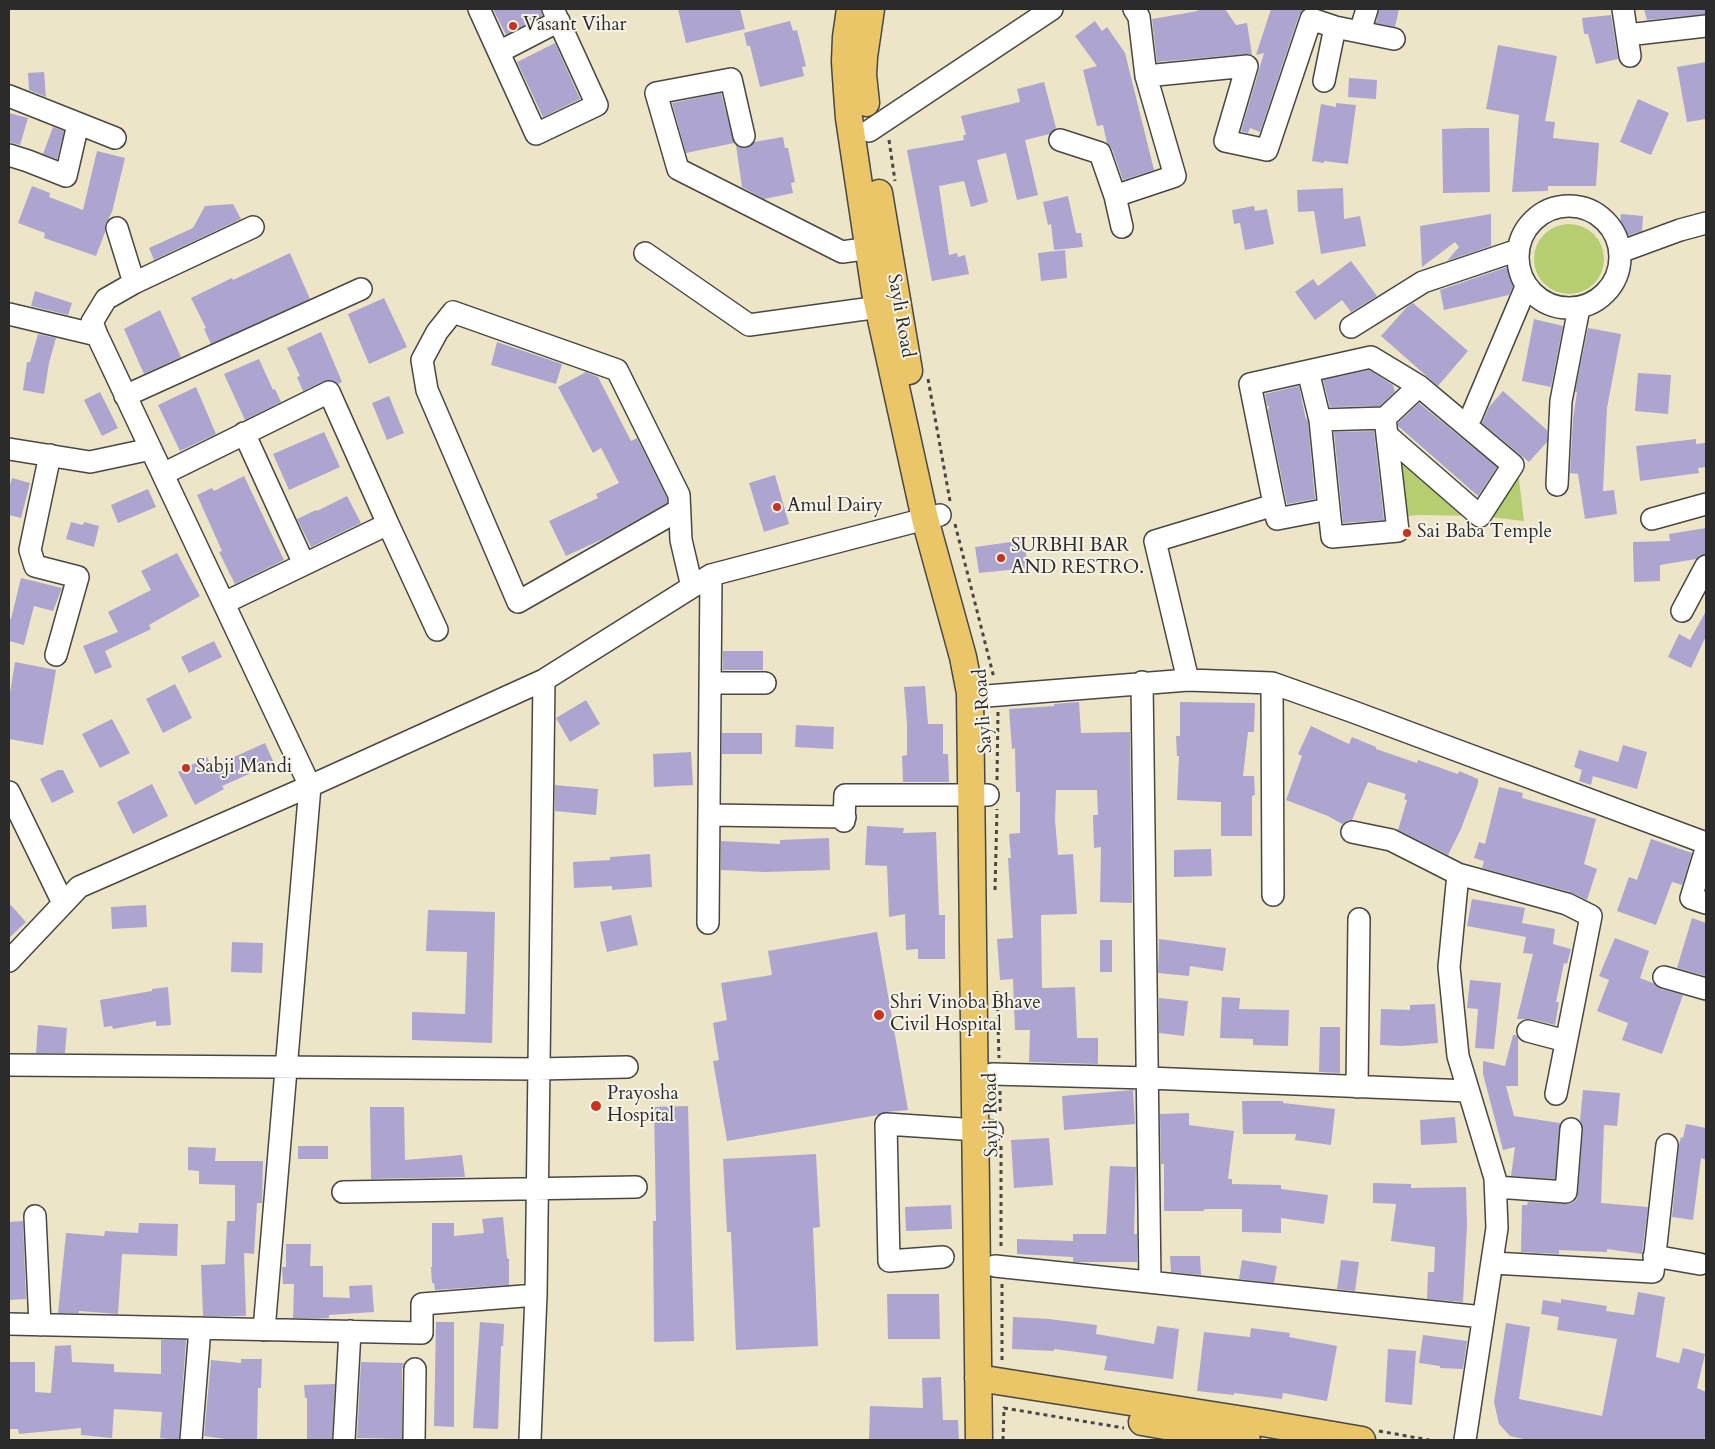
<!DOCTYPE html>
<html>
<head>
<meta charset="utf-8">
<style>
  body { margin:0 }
  #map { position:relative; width:1715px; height:1449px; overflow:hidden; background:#ede5c8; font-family:Cardo,serif }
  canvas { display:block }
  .frame { position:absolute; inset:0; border:10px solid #2b2b2b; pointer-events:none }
</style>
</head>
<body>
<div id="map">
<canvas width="1715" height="1449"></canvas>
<div class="frame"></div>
</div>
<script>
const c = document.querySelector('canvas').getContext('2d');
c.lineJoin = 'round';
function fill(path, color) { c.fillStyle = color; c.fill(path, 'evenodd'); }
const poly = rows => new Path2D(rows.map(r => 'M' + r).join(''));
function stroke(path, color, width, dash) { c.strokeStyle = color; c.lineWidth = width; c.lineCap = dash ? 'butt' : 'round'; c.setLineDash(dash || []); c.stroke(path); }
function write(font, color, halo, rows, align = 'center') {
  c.font = font + ' Cardo,serif'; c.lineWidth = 4; c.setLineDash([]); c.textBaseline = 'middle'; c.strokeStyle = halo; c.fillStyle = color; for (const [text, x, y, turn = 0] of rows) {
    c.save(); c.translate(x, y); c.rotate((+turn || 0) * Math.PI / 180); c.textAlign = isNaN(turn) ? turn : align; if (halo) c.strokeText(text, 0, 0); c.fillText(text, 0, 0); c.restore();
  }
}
fill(poly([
  '1534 259a35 35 0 1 1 70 0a35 35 0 1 1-70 0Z',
  [1388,436,1480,516,1517,463,1524,521,1480,516,1418,515,1396,517]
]), '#b7cd71');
fill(poly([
  [493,9,541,9,542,16,506,35],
  [678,9,740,9,745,29,686,43],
  [1197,9,1225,9,1236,25,1247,23,1252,55,1246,54,1157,62,1152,19,1198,11],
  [1271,9,1304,9,1299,15,1260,132,1250,128,1248,133,1241,131,1264,53,1256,55],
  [1379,9,1399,9,1395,27,1376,23],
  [1644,9,1706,9,1706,14,1647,20],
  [1611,15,1618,59,1596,64,1588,34,1584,34,1582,18],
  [790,21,793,31,797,30,806,66,802,67,804,76,760,87,750,46,747,46,744,33],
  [1095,21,1102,31,1107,27,1125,53,1154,170,1123,180,1112,149,1107,143,1103,125,1097,126,1083,70,1097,66,1075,36],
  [555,43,580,99,543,117,517,62],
  [1498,45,1557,56,1545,121,1555,122,1553,138,1599,143,1596,186,1548,186,1548,191,1512,192,1519,115,1486,109],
  [1706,62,1706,119,1687,122,1677,67],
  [44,72,46,97,29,90,28,73],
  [1349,78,1377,80,1376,99,1348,97],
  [1044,82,1056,128,1050,134,1025,140,1038,195,1017,200,1006,153,977,160,988,202,971,207,964,181,939,186,949,255,957,253,958,257,965,255,969,274,932,281,907,150,964,140,963,135,966,135,961,116,1020,102,1017,89],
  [721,93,734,143,686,153,672,103],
  [1638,99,1669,113,1651,155,1620,142],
  [1336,103,1356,105,1348,164,1324,161,1324,163,1312,161,1321,104,1336,107],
  [9,113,28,118,20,145,9,142],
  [53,127,64,131,57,159,43,154],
  [1469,128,1489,128,1490,192,1443,193,1442,129],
  [783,137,785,148,788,148,795,182,791,183,793,193,764,199,742,187,736,145,741,148,746,148,754,142],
  [97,151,125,158,112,212,105,225,105,232,96,256,44,238,45,233,18,223,32,186,50,193,49,197,83,210],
  [1343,188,1344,219,1360,216,1366,246,1321,254,1314,211,1298,212,1297,190],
  [1068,196,1076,233,1081,233,1083,247,1054,250,1051,224,1048,225,1043,202],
  [233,204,241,219,154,260,149,248,193,228,205,206],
  [1254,206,1255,211,1267,209,1274,244,1245,250,1240,223,1234,224,1232,210],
  [1491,214,1491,246,1447,261,1459,247,1455,242,1422,267,1420,226],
  [1621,214,1643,216,1642,231,1624,237,1619,236],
  [1065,250,1067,278,1041,281,1038,253],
  [290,253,310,299,211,344,204,329,206,328,191,298,232,278,233,280],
  [1351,261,1377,296,1351,312,1342,300,1315,320,1295,292,1313,279,1318,286],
  [1510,266,1514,284,1509,295,1444,310,1440,290],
  [35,291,72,303,68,315,31,306],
  [384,298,407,347,369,364,348,314],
  [1413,303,1468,351,1438,386,1381,336,1407,307],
  [160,310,181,357,144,374,124,329],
  [1534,319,1563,326,1551,387,1522,381],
  [1588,328,1621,334,1607,408,1603,491,1614,490,1617,514,1585,519,1578,474,1570,473,1573,419,1577,392,1575,392],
  [321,332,342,382,338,384,330,380,324,381,303,391,297,377,300,376,287,348],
  [38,334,56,338,49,363,44,394,23,390,27,362,30,362],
  [497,342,562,364,556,384,491,365],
  [259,359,273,390,275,389,281,402,245,420,224,374],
  [1369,370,1393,385,1395,392,1380,406,1330,407,1323,380],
  [586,372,598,377,631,441,637,438,667,498,667,503,605,538,566,556,549,521,598,498,596,494,619,483,601,448,593,453,558,387],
  [1638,373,1671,375,1668,414,1635,411],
  [1299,386,1306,420,1307,418,1308,422,1315,499,1287,504,1268,411,1269,406,1267,406,1265,394],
  [196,387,216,434,180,451,158,405],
  [1503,391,1547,430,1547,442,1529,462,1482,423,1489,407],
  [100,392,118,428,102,436,84,400],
  [389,396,404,433,387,440,372,403],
  [1419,403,1497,467,1478,496,1398,426,1398,423],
  [1374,431,1384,520,1343,523,1334,432],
  [324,432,340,467,289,490,273,454],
  [1696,439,1696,444,1706,443,1706,467,1698,468,1699,473,1640,481,1636,446],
  [775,475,789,524,764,532,749,483],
  [244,476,284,560,235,584,219,552,222,551,197,495,212,488,214,491],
  [12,478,30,483,21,518,9,515,9,489],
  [148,489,156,507,118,523,111,505],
  [347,496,361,523,311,547,297,519,316,510,317,511],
  [71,522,83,525,84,522,99,526,94,547,66,539],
  [1706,528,1706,554,1700,555,1696,559,1660,565,1660,581,1634,582,1633,542,1670,541,1669,534],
  [1025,540,1027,568,979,573,975,547],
  [177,553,200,596,149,625,151,629,105,651,112,667,95,674,83,646,118,632,108,612,151,590,141,571],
  [21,578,62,588,53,611,34,606,24,645,9,641,9,619,11,619],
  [1706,611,1706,636,1691,668,1668,657,1679,634,1690,640],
  [214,641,222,657,189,673,181,657],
  [723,651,763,651,763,670,723,670],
  [15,662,56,670,43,745,9,739,9,699],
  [175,684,192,718,163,733,146,699],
  [925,686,928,724,943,724,943,754,948,754,949,782,903,782,902,756,907,755,907,724,904,687],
  [586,700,600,724,570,742,556,718],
  [1079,702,1081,733,1130,732,1132,903,1100,902,1101,847,1094,848,1093,815,1098,815,1097,790,1056,790,1055,820,1058,855,1073,854,1077,914,1041,915,1042,988,1075,987,1077,1038,1098,1038,1098,1064,1029,1062,1030,1030,1015,1030,1013,979,1000,980,997,939,1013,938,1008,858,1011,858,1009,834,1020,833,1020,792,1016,792,1015,748,1012,749,1009,709,1054,706,1054,704],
  [1180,702,1255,703,1254,732,1248,732,1243,776,1254,776,1255,795,1252,796,1252,836,1221,836,1221,802,1177,800,1179,756,1177,756,1176,736,1180,736],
  [112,719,130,753,100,768,82,734],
  [796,725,834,727,833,749,795,747],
  [1311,726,1349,744,1352,737,1376,747,1376,749,1417,763,1418,760,1458,774,1459,771,1478,779,1478,784,1461,829,1448,855,1398,830,1407,800,1404,799,1406,794,1368,782,1352,820,1348,820,1342,824,1328,816,1286,800,1302,756,1298,754],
  [722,733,762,733,762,754,722,754],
  [265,743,274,763,222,786,224,789,195,805,178,772,207,757,212,767],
  [1623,745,1647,752,1637,789,1593,776,1591,785,1579,781,1582,770,1574,767,1579,750,1618,762],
  [691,752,693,785,654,787,653,754],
  [58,770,63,770,74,792,52,803,40,779],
  [152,784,168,816,133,834,117,802],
  [555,785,598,789,596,815,555,811],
  [1499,787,1523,793,1522,798,1596,819,1584,864,1597,869,1587,900,1570,892,1482,868,1484,861,1474,858,1479,842,1485,844],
  [867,826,904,828,903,833,936,832,939,915,945,915,945,959,918,959,918,949,906,950,905,914,889,917,887,866,865,865],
  [829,838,830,870,765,872,721,870,721,841,780,844,780,840],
  [1651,839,1692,853,1682,885,1672,882,1656,925,1617,911,1629,877,1637,880],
  [1211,849,1212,876,1174,877,1174,850],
  [650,854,652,887,612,890,612,886,574,888,573,862,610,860,610,857],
  [1472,899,1525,908,1522,923,1555,929,1553,944,1571,949,1567,964,1564,963,1556,1002,1559,1002,1555,1025,1531,1019,1517,1019,1533,954,1523,953,1526,937,1467,926],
  [9,903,26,922,9,938],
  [146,905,147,927,112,929,111,907],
  [428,910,495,912,492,1043,412,1040,412,1012,465,1014,467,952,426,951],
  [631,915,638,945,607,952,600,922],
  [1692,918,1706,923,1706,976,1677,968],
  [877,932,908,1110,886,1112,878,1115,727,1141,713,1061,719,1060,713,1023,727,1020,721,983,772,975,768,951],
  [1615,938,1649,951,1640,978,1653,983,1661,989,1683,995,1662,1054,1622,1040,1628,1023,1597,1011,1609,980,1599,976],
  [1159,939,1226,948,1223,971,1190,966,1189,976,1158,973],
  [1100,940,1112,940,1112,972,1100,972],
  [232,942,263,943,262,973,231,972],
  [1470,980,1501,983,1494,1049,1475,1048,1478,1009,1467,1008],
  [168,987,171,1025,156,1026,156,1021,113,1029,112,1026,104,1027,100,1000,152,991,152,989],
  [1222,997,1240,998,1239,1009,1289,1010,1288,1046,1253,1045,1253,1039,1220,1038],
  [1159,998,1188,1001,1184,1036,1159,1033],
  [1435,1004,1438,1043,1402,1046,1380,1045,1381,1009,1410,1010,1410,1005],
  [38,1025,67,1028,65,1053,36,1053],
  [1320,1027,1340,1027,1340,1073,1319,1072],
  [1513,1035,1516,1035,1518,1037,1518,1086,1506,1086,1514,1116,1560,1123,1559,1128,1555,1179,1511,1176,1515,1147,1503,1150,1483,1074,1483,1061,1505,1066],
  [1133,1090,1135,1124,1064,1130,1062,1096],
  [1583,1090,1620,1093,1617,1126,1604,1125,1601,1203,1648,1207,1642,1254,1607,1249,1607,1252,1559,1250,1559,1254,1521,1252,1522,1205,1527,1205,1528,1202,1566,1204,1572,1203,1577,1199,1578,1193,1583,1130,1580,1121],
  [1242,1101,1283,1101,1283,1103,1335,1109,1331,1145,1295,1140,1296,1134,1243,1134],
  [688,1106,694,1341,654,1342,653,1221,656,1221,654,1107],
  [370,1107,404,1107,405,1160,462,1155,465,1177,371,1179],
  [1189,1113,1189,1125,1234,1131,1228,1179,1232,1179,1232,1184,1281,1185,1281,1189,1328,1195,1324,1224,1281,1218,1281,1233,1242,1232,1242,1209,1204,1209,1204,1211,1164,1211,1164,1164,1161,1164,1160,1114],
  [1455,1117,1457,1143,1421,1145,1420,1120],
  [1686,1124,1706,1128,1706,1160,1701,1158,1693,1220,1672,1217,1679,1145,1681,1137,1683,1138],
  [1049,1138,1053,1185,1014,1188,1011,1140],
  [298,1146,328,1146,328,1159,298,1159],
  [188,1147,216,1148,215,1161,263,1161,262,1203,257,1203,254,1254,244,1253,246,1316,203,1316,201,1265,225,1264,227,1221,235,1221,235,1185,199,1184,199,1171,188,1170],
  [816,1154,820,1227,813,1228,818,1346,736,1350,731,1232,727,1232,723,1159],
  [1110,1166,1136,1167,1134,1234,1137,1234,1137,1262,1073,1262,1073,1257,1017,1254,1017,1239,1073,1241,1073,1234,1106,1234],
  [1373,1183,1411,1184,1411,1188,1466,1187,1467,1225,1463,1302,1427,1299,1428,1272,1434,1272,1435,1247,1391,1241,1396,1204,1373,1203],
  [951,1205,952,1229,906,1231,905,1207],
  [503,1217,507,1258,509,1259,509,1285,435,1290,434,1283,432,1283,431,1267,432,1267,432,1223,454,1223,454,1236,484,1233,482,1219],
  [23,1221,26,1299,9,1300,9,1222],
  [139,1223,178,1224,177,1256,122,1254,118,1314,79,1311,79,1313,58,1313,66,1233,104,1236,105,1231,138,1233],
  [286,1244,311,1244,310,1266,323,1266,323,1297,350,1298,349,1286,372,1285,374,1312,329,1315,329,1318,293,1318,294,1284,283,1284,282,1267,286,1267],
  [1170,1256,1200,1256,1201,1275,1171,1272],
  [1242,1260,1277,1266,1274,1283,1239,1279],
  [1341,1260,1359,1262,1355,1291,1337,1289],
  [1638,1292,1665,1297,1656,1357,1679,1363,1683,1348,1705,1354,1697,1388,1706,1392,1706,1434,1704,1440,1528,1440,1510,1436,1499,1424,1494,1402,1506,1323,1530,1327,1519,1399,1602,1416,1617,1339,1557,1330,1559,1317,1541,1314,1543,1300,1561,1303,1561,1299,1607,1306,1606,1311,1634,1315],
  [887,1294,939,1294,940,1339,888,1339],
  [1013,1317,1049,1319,1097,1325,1096,1334,1154,1344,1157,1326,1179,1329,1173,1379,1104,1370,1107,1356,1054,1349,1054,1351,1012,1349],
  [436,1322,454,1322,454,1427,434,1426],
  [480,1322,504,1324,503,1346,501,1346,498,1429,473,1428],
  [1251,1328,1290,1333,1289,1337,1337,1346,1327,1401,1283,1393,1282,1399,1234,1393,1234,1395,1197,1391,1204,1332,1250,1337],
  [1423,1335,1467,1341,1463,1369,1440,1368,1440,1366,1419,1363],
  [161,1340,186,1340,179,1440,160,1438,162,1412,114,1409,112,1438,81,1435,81,1428,19,1434,18,1429,9,1429,9,1362,35,1362,35,1392,51,1393,55,1346,71,1345,72,1362,114,1364,114,1372,161,1374],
  [1388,1349,1416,1351,1412,1405,1385,1402],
  [241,1359,262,1359,261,1388,258,1388,257,1440,233,1440,204,1436,211,1360,241,1363],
  [361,1362,404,1363,402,1369,402,1439,357,1438],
  [941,1377,943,1420,958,1420,959,1440,869,1440,870,1406,923,1408,922,1378],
  [335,1384,332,1440,307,1440,307,1398,305,1398,304,1385]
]), '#ada5d0');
const minor = poly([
  [479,9,536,134,597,105,553,9],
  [1623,9,1630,56],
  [1360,32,1367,9],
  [1627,35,1706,26],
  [499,52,559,21],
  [1146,76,1247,66,1225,141,1267,150,1311,19,1335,27,1394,39],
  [1324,81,1335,27],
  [9,96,115,138],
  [869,131,1052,9],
  [744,136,731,79,656,93,678,169,842,252,885,246],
  [1060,140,1100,153,1115,196],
  [9,155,28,161,66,176,78,124],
  '1518 257a51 51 0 1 1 102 0a51 51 0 1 1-102 0Z',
  [1122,227,1115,196,1175,176,1146,76,1139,17,1134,9],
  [1620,252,1680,230,1706,223],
  [645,253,749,325,894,305],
  [134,283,253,227],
  [9,314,97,335,310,786,264,1330],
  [1351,327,1423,282,1518,250],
  [97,335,92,322,106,299,134,283,117,228],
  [1308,371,1320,420,1329,509],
  [125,396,361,289],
  [1471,417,1526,287],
  [1320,420,1385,418,1419,386,1371,357,1250,384,1277,519,1329,509,1332,537,1398,531,1385,418],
  [244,433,304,564],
  [1388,436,1480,516,1513,465,1419,386],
  [9,449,90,462,151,449],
  [50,455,30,550,35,566,78,577,56,655],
  [163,474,329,392,388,524,224,603],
  [1557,485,1561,401,1579,308],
  [679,510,518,602,427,390,422,360,437,332,453,312,617,370,679,495,681,540,692,587],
  [1652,519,1706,504],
  [388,524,437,630],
  [1682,611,1706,566],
  [1188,680,1155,541,1274,505],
  [1142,682,1150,1282],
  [710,683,765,683],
  [1272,683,1273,895],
  [987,696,1188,680,1272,683,1351,711,1706,843],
  [9,792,63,903],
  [709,815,845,817],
  [844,821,845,795,988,795],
  [1352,832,1391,840,1458,874,1449,967,1458,1056,1495,1178,1497,1228,1465,1440],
  [1706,849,1691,898,1706,903],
  [1458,874,1567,904,1591,916,1556,1094],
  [708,923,711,575],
  [9,961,79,887,310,786,544,680,711,575,940,515],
  [1664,977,1706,989],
  [1528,1031,1566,1041],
  [9,1065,539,1069,627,1067],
  [992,1074,1148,1078,1468,1091],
  [1357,1087,1359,919],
  [1496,1187,1566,1192,1571,1129],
  [343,1192,636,1187],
  [35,1216,40,1325],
  [1654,1256,1700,1264],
  [943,1257,889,1261,886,1124,992,1131],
  [1493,1263,1653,1272,1667,1145],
  [995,1266,1483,1317],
  [9,1324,422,1333,422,1304,536,1295],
  [191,1440,200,1328],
  [344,1440,350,1331],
  [414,1440,415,1369],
  [530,1440,536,1295,544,680]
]);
const major = poly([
  [850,9,846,37,845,62,847,92,849,118,875,292,925,519,963,657,970,693,979,1440],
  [866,103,863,75,864,57,871,9],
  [879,193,909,371],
  [978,1378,1263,1423,1362,1440],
  [1142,1422,1247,1440]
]);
stroke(minor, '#484743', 24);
stroke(major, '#484743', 29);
stroke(poly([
  [889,140,895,181],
  [928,379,950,501],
  [955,524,994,678],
  [997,780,998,712],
  [995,890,997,809],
  [997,991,999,1058],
  [1000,1091,1000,1115],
  [1001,1146,1001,1250],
  [1002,1284,1002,1360,1005,1361],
  [1379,1431,1429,1440],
  [1003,1440,1004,1408,1124,1428]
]), '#484743', 3, [4, 4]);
stroke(minor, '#fff', 21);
stroke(major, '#eac669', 26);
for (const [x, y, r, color] of [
  [513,26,5,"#c8321e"],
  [777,507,5,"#c8321e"],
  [1407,533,5,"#c8321e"],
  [1001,558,5,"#c8321e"],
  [186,768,5,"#c8321e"],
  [879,1015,6,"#c8321e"],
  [596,1106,6,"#c8321e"]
]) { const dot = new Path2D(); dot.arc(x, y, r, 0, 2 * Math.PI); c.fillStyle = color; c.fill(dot); stroke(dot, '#f7f3e8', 2); }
write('19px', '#2b2b2b', '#f7f3e8', [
  ["Vasant Vihar",523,26],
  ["Amul Dairy",787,507],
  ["Sai Baba Temple",1417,533],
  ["SURBHI BAR",1011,547],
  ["AND RESTRO.",1011,569],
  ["Sabji Mandi",196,768],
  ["Shri Vinoba Bhave",890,1004],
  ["Civil Hospital",890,1026],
  ["Prayosha",607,1095],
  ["Hospital",607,1117]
], 'left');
write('19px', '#2b2b2b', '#f7f3e8', [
  ["Sayli Road",900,316,80],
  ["Sayli Road",984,711,-94],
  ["Sayli Road",992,1115,-91]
]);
</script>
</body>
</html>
